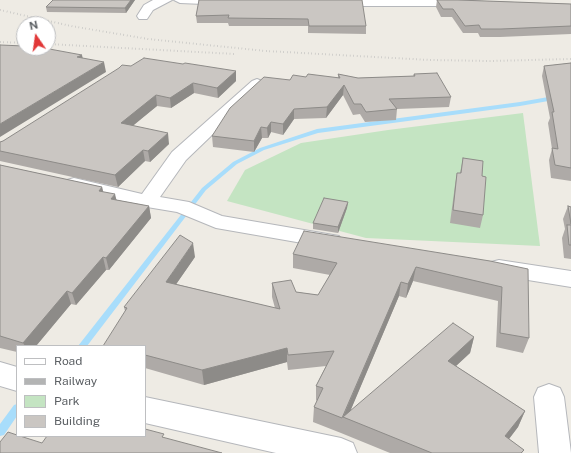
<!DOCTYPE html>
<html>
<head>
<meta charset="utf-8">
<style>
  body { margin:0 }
  #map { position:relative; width:571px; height:453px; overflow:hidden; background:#eeebe4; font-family:"Public Sans",sans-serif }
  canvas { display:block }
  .legend { position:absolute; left:16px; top:345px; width:130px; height:92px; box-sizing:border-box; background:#fff; border:1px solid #bebfc1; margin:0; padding:5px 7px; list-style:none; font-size:12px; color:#5c6064 }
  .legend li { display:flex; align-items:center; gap:8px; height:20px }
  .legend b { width:20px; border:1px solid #bebfc1 }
  .north { position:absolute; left:16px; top:16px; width:40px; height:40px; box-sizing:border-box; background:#fff; border:1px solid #bebfc1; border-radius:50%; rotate:347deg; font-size:11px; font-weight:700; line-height:16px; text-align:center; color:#5c6064 }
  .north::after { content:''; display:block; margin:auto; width:14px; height:18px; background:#e13838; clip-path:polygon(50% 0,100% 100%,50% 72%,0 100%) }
</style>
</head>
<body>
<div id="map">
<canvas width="571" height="453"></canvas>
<ul class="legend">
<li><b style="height:5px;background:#fff"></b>Road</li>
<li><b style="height:5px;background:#b3b4b4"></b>Railway</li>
<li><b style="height:11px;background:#c4e4c2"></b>Park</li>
<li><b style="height:11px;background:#cac6c2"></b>Building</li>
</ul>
<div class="north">N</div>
</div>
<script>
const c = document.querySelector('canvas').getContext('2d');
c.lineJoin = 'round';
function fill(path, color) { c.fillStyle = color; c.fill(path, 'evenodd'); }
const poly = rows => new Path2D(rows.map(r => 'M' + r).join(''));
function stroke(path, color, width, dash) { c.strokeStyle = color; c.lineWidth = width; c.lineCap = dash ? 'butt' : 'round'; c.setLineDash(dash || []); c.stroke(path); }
fill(poly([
  [523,113,540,246,366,238,227,201,245,170,301,143,388,130]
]), '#c4e4c2');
fill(poly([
  [571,93,571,97,520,106,318,133,264,150,237,164,206,190,87,346,78,346,202,188,233,162,260,148,317,129,520,102,571,93],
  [17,404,17,416,4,435,0,436,0,424,14,405,17,404]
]), '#a8ddfb');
const minor = poly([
  [153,0,172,0,153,10,147,19,139,19,137,16,144,5,153,0],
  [174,0,232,0,234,2,228,5,180,3,174,0],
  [468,0,472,3,466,6,332,6,326,3,330,0,468,0],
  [257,79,262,81,265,84,262,87,186,160,160,197,189,202,222,216,339,236,342,241,339,246,331,248,216,228,177,212,147,207,74,190,67,188,64,184,67,180,74,178,142,194,172,152,252,81,257,79],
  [499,260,571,271,571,287,491,274,487,268,491,262,499,260],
  [0,362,17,367,17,391,0,386,0,362],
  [549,384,560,388,564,397,571,453,539,453,534,397,538,388,549,384],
  [145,397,341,438,353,443,357,453,276,453,145,423,145,397]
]);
stroke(minor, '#b5b7bb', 2);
fill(minor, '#fff');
stroke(poly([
  [0,10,71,26,148,39,266,51,430,60,490,61,571,59],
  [0,42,24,43],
  [48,44,235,54]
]), '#b3b4b4', 2, [0.5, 3]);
fill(poly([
  [53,0,135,0,126,13,47,12,46,7],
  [199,0,366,26,366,34,308,33,308,26,229,26,228,23,197,23,196,16],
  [437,0,458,0,571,4,571,34,500,37,480,37,478,33,463,33,452,17,441,17,436,7],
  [571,63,571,181,551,178,549,160,552,149,548,123,550,118,542,76,544,66],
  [131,66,236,71,236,81,218,98,194,93,171,108,157,106,133,125,169,144,150,162,145,161,118,187,0,161,0,142,3,141],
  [338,74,358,78,413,76,414,74,451,97,449,107,397,109,396,120,365,122,360,114,353,115,343,95,326,118,294,119,283,135,271,132,268,138,262,138,254,152,213,147,212,136,290,80,306,77,338,78],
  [463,158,482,176,483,215,480,228,450,223,455,185,457,173,460,173],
  [0,165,102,187,103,192,117,200,149,206,151,218,109,270,106,270,76,305,71,304,36,346,17,346,17,352,0,348],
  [348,202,347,208,338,233,313,229,313,223],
  [568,206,571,207,571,260,571,259,564,258,562,238,565,229,563,219],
  [293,254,490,261,529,338,523,353,496,347,498,301,413,281,406,298,399,296,350,411,474,337,470,353,456,366,525,411,518,427,509,439,524,450,522,453,390,453,341,433,341,432,341,433,313,422,314,407,317,401,316,400,316,386,326,366,288,370,287,362,204,385,145,368,145,346,125,311,124,307,195,257,176,284,275,308,272,297,272,283,296,292,318,295,330,275,293,268]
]), '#aeaaa7');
fill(poly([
  [131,0,135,0,126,13,125,8],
  [82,55,84,64,77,57],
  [104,62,106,72,0,137,0,124],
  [236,71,236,81,218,98,217,88],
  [193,83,194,93,171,108,170,98],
  [344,85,343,95,326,118,327,107],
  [156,95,157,106,123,134,121,123],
  [294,109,294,119,283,135,283,124],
  [271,122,271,132,268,138,267,128],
  [261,127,262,138,254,152,254,141],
  [168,133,169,144,150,162,148,151],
  [143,150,145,161,118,187,115,175],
  [102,187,105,199,99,191],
  [115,194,118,206,111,199],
  [348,202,347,208,338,233,338,227],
  [149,206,151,218,109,270,106,258],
  [193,243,195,257,168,296,166,282],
  [103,257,106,270,76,305,72,293],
  [416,267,413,281,406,298,408,284],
  [401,282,399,296,347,419,343,417],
  [67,291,71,304,36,346,25,346,23,343],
  [474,337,470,353,444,377,448,361],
  [287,348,287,362,204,385,202,370],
  [525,411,518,427,499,452,505,436]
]), '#8d8b88');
const building = poly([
  [53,0,131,0,125,8,46,7,53,0],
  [199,0,362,0,366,26,309,26,308,19,228,18,229,15,196,16,199,0],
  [437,0,458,0,571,4,571,26,501,29,481,29,479,25,465,26,453,9,443,9,437,0],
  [0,45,24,46,24,48,44,48,82,55,77,57,104,62,0,124,0,45],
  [144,58,183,64,185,63,236,71,217,88,193,83,170,98,156,95,121,123,168,133,148,151,143,150,115,175,0,151,0,142,3,141,119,68,122,65,131,66,144,58],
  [571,63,571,168,555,165,552,148,558,149,552,112,554,112,544,66,571,63],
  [437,73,451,97,389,99,397,109,366,112,361,104,354,104,344,85,327,107,294,109,283,124,271,122,267,128,261,127,254,141,212,136,230,108,264,77,290,80,293,75,306,77,308,74,340,78,338,74,358,78,415,76,414,74,437,73],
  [463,158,483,161,482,176,486,177,483,215,453,210,457,173,461,173,463,158],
  [0,165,102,187,99,191,115,194,111,199,149,206,106,258,103,257,72,293,67,291,23,343,0,336,0,165],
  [324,198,348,202,338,227,313,223,324,198],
  [568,206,571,207,571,224,568,206],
  [567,225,571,225,571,245,569,245,567,225],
  [304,231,490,261,528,269,529,338,500,333,502,287,416,267,408,284,401,282,342,418,314,407,323,388,316,386,334,351,288,355,287,348,202,370,145,355,145,346,103,346,127,308,124,307,180,235,193,243,166,282,280,309,272,283,291,280,296,292,318,295,337,263,293,254,304,231],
  [453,323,474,337,448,361,525,411,505,436,524,450,521,453,432,453,343,417,453,323],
  [145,429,164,434,162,437,222,453,0,453,0,442,8,432,17,435,17,436,20,436,42,443,47,436,145,436,145,429]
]);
fill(building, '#cac6c2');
stroke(building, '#8d8b88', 1);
</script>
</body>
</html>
